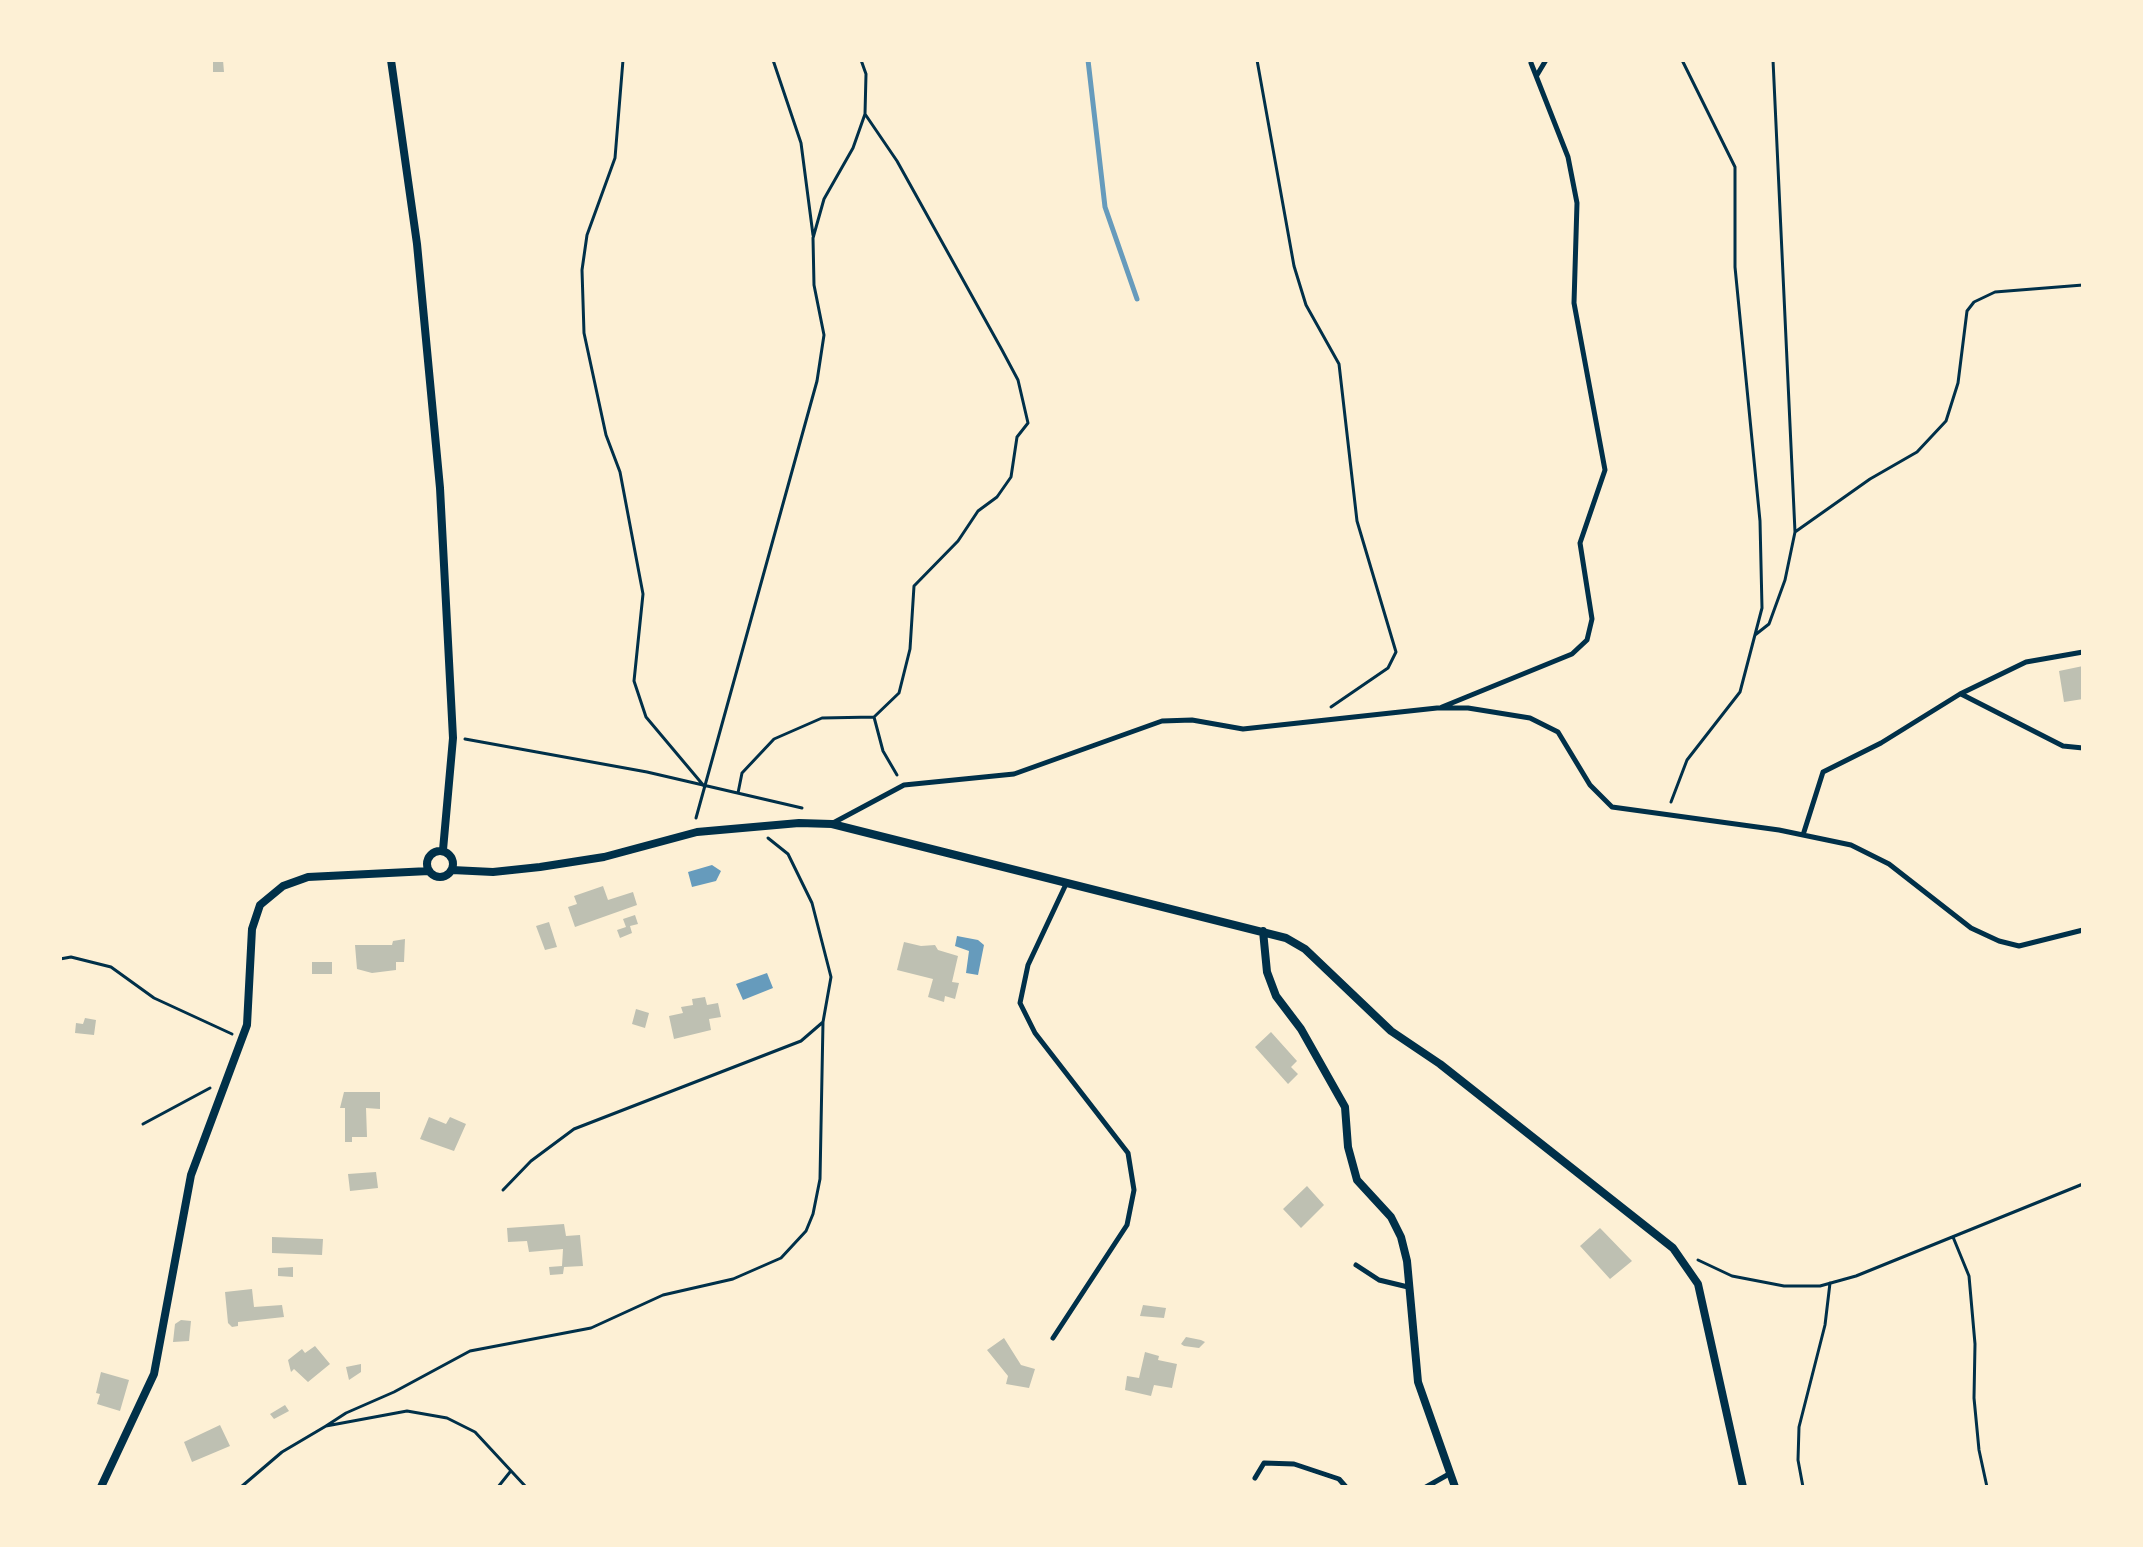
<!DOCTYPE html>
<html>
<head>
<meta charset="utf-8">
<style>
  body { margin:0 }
  #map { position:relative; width:2143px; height:1547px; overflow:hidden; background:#fdf0d5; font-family:"Fira Sans",sans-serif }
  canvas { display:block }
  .frame { position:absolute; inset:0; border:62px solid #fdf0d5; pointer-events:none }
</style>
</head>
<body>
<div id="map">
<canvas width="2143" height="1547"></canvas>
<div class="frame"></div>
</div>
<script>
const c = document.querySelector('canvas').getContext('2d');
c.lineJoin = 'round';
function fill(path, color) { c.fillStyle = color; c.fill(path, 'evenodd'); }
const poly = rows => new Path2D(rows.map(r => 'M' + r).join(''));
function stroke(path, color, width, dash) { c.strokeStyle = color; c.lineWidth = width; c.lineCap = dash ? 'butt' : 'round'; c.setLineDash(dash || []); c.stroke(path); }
fill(poly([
  [712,865,721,871,716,881,692,887,688,872],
  [957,936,978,940,984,945,978,975,966,973,969,951,955,946],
  [767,973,773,988,743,1000,736,984]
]), '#669bbc');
stroke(poly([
  [1088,60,1105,207,1137,299]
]), '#669bbc', 5);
fill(poly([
  [213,60,223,60,224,72,213,72],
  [2083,666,2083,699,2064,702,2059,671],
  [603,886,608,900,633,892,637,905,575,927,568,907,577,904,574,896],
  [635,915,638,924,630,926,632,933,620,938,617,930,626,927,623,919],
  [549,922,557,947,545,950,536,926],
  [405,939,404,962,396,962,396,970,372,973,357,969,355,945,392,945,393,941],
  [904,942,921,946,935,945,938,950,958,956,952,982,959,983,955,999,945,996,944,1002,928,997,933,979,897,970],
  [312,962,332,962,332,974,312,974],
  [705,997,707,1005,718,1003,721,1017,709,1019,711,1030,674,1039,669,1016,683,1013,681,1007,693,1005,692,999],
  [636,1009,649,1013,645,1028,632,1024],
  [85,1018,96,1020,94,1035,75,1033,76,1023,83,1024],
  [1271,1032,1297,1061,1291,1067,1298,1074,1288,1084,1255,1047],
  [344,1092,380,1092,380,1109,366,1108,367,1137,352,1137,352,1142,345,1142,345,1108,340,1108],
  [429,1117,446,1124,450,1117,466,1124,454,1151,420,1139],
  [376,1172,378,1188,350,1191,348,1174],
  [1307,1186,1324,1205,1301,1228,1283,1209],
  [564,1224,566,1236,580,1235,583,1266,564,1267,563,1274,550,1275,549,1267,562,1266,563,1249,529,1252,527,1241,508,1242,507,1228],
  [1600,1228,1632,1261,1610,1279,1580,1246],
  [272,1237,323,1239,322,1255,272,1253],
  [293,1267,293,1277,278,1276,278,1268],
  [252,1289,254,1307,282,1305,284,1317,238,1322,238,1326,232,1327,228,1323,225,1292],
  [1143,1305,1166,1308,1164,1318,1140,1316],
  [181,1320,191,1321,189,1341,173,1342,175,1324],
  [1186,1337,1201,1340,1205,1342,1199,1348,1184,1346,1181,1344],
  [1004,1338,1021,1365,1035,1369,1029,1388,1006,1384,1008,1376,987,1350],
  [315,1346,330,1364,308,1382,294,1369,291,1372,288,1360,302,1349,305,1353],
  [1145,1352,1159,1356,1158,1360,1177,1364,1172,1388,1154,1385,1151,1396,1125,1390,1127,1376,1139,1378],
  [361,1364,361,1372,349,1380,346,1367],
  [101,1372,129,1380,120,1411,97,1404,100,1394,96,1393],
  [285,1405,289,1411,274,1419,270,1414],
  [220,1425,230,1446,192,1462,184,1442]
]), '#bec0b2');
stroke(poly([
  [623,60,615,158,587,235,582,270,584,333,606,435,620,472,643,594,634,681,646,717,704,786],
  [773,60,801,143,813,235],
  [1257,60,1294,266,1306,305,1339,364,1357,521,1396,652,1388,668,1331,707],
  [865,114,897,161,1002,350,1018,380,1028,423,1017,437,1011,477,997,497,978,511,958,541,914,586,910,649,899,693,874,717,883,751,897,775],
  [1795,532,1870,479,1917,452,1946,421,1958,383,1967,311,1974,302,1995,292,2083,285],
  [1755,635,1769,624,1785,580,1795,532,1773,60],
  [465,739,647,772,802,808],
  [738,793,742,773,774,739,822,718,874,717],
  [1671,802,1687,760,1740,692,1762,608,1760,521,1735,267,1735,167,1682,60],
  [696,818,817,381,824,335,814,285,813,238,824,199,853,148,865,114,866,74,861,60],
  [60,959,71,957,111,967,154,998,232,1034],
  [143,1124,210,1088],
  [503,1190,531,1161,574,1129,801,1041,823,1022,831,977,812,903,788,854,768,838],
  [1953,1237,1969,1276,1975,1344,1974,1398,1979,1450,1987,1487],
  [1698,1260,1732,1276,1784,1286,1820,1286,1856,1276,2083,1184],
  [326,1426,346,1413,394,1392,470,1351,591,1328,663,1295,733,1279,781,1258,806,1231,813,1214,820,1179,823,1022],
  [241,1487,282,1452,326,1426,407,1411,447,1418,475,1432,526,1487],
  [498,1487,510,1472],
  [1803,1487,1798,1460,1799,1427,1825,1325,1830,1283]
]), '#003049', 3);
stroke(poly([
  [1537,75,1546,60],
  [1961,694,2063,746,2083,748],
  [1442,707,1572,654,1587,640,1592,619,1580,543,1605,470,1574,303,1577,203,1568,157,1531,63],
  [833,823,904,785,1014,774,1162,721,1192,720,1243,729,1437,708,1468,708,1530,718,1558,732,1590,785,1612,807,1779,830,1851,845,1889,864,1971,928,1999,941,2019,946,2083,930],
  [1803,835,1823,772,1881,743,1960,694,2026,662,2083,652],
  [1356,1265,1379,1280,1408,1287],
  [1053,1338,1127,1225,1134,1190,1128,1153,1035,1033,1020,1003,1028,965,1067,882],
  [1255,1478,1264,1463,1294,1464,1339,1479,1346,1487],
  [1426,1487,1449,1474]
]), '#003049', 5);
stroke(poly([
  [391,60,417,244,440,488,453,738,443,850],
  '427 864a13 13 0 1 1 26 0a13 13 0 1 1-26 0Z',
  [452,870,493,872,540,867,604,857,697,832,799,823,832,824,1286,938,1305,949,1391,1031,1440,1064,1673,1248,1698,1284,1743,1487],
  [1263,931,1267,972,1276,996,1301,1029,1345,1107,1348,1147,1357,1180,1391,1217,1401,1237,1407,1261,1418,1382,1455,1487],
  [101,1487,154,1374,191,1175,247,1025,252,929,260,905,283,886,308,877,429,871]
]), '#003049', 8);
</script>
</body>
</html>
